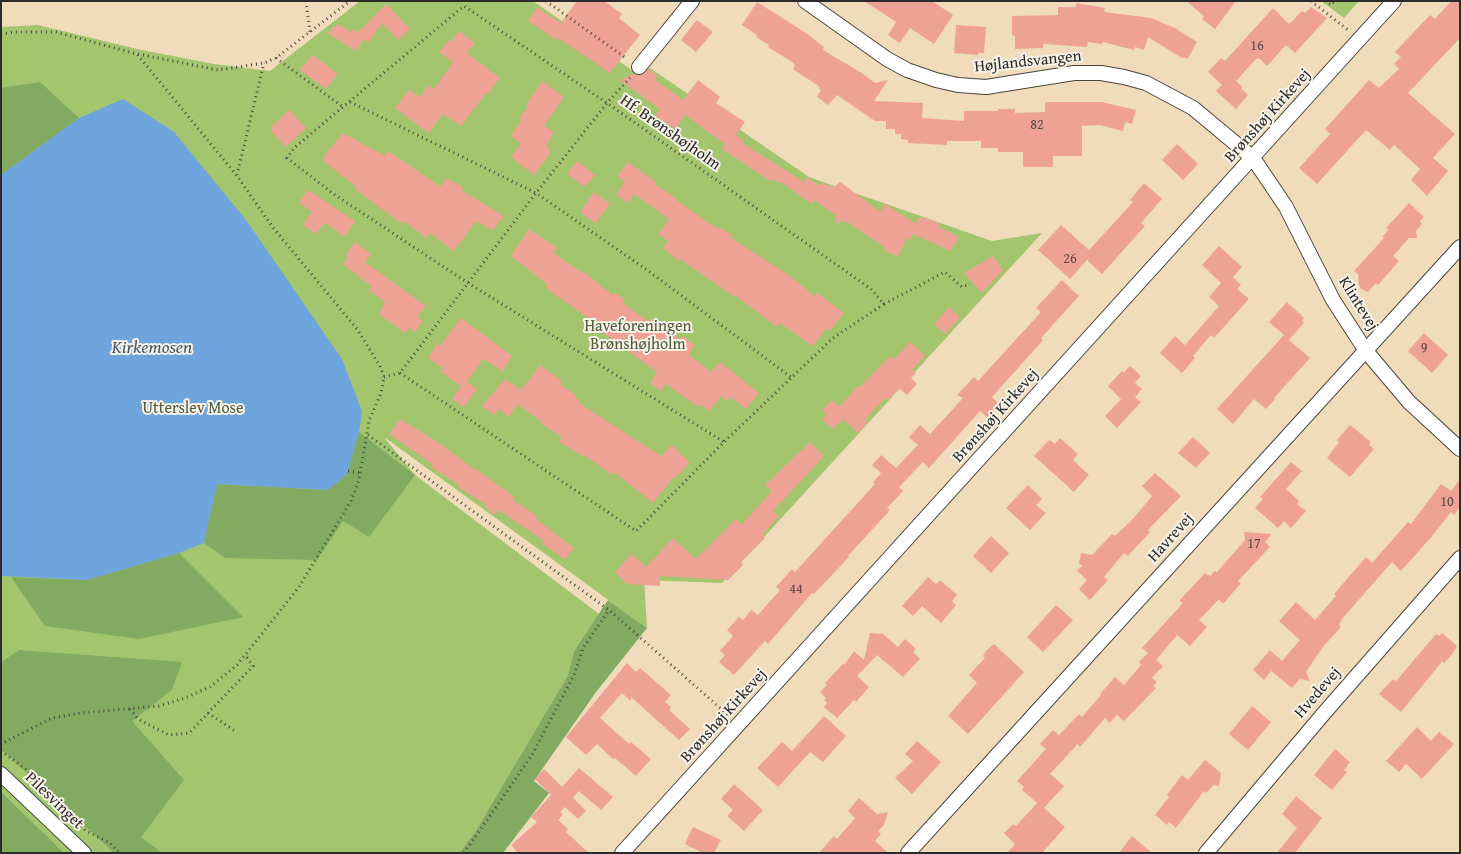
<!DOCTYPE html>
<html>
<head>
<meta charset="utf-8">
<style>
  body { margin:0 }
  #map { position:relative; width:1461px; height:854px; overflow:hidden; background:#f0dcba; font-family:"Gentium Book Plus",serif }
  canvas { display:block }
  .frame { position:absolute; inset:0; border:2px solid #2b2b2b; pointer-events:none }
</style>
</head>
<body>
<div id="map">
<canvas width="1461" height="854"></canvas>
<div class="frame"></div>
</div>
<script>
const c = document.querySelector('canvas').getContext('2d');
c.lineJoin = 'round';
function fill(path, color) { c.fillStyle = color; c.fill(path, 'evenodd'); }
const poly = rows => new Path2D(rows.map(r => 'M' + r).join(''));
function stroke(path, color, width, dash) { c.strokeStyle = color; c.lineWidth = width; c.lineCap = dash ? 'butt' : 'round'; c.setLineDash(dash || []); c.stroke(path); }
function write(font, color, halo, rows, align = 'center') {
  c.font = font + ' "Gentium Book Plus",serif'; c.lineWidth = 4; c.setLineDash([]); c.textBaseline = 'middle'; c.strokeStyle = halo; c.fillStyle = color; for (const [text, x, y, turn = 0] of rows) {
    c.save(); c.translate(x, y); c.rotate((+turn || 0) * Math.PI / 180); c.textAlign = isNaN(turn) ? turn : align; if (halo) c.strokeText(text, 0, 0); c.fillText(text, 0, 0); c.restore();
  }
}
fill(poly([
  [360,1,533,1,636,73,650,68,809,177,992,241,1042,233,722,583,644,580,647,628,384,437,415,475,599,614,574,651,568,675,475,832,459,853,162,853,141,838,130,853,1,853,1,27,38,25,137,49,214,64,270,71],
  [1321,1,1359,1,1344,18]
]), '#a3c56e');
fill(poly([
  [40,82,79,118,1,175,1,88],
  [359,432,415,475,369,537,343,521,317,560,225,558,204,543,217,484,328,490,347,474],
  [179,553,243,617,139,639,45,626,11,577,87,580],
  [608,600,647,628,596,692,534,781,549,793,503,853,459,853,475,832,568,675,574,651],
  [19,650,182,662,172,690,132,721,184,780,141,837,162,853,114,853,1,749,1,662],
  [1,792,64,853,1,853]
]), '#82aa61');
fill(poly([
  [123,99,174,132,246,220,342,359,362,411,359,432,347,474,328,490,217,484,204,543,179,553,87,580,1,576,1,175,79,118]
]), '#6fa5dd');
fill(poly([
  [577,1,604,1,622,14,619,18,640,35,610,73,558,38,557,40,528,21,537,8,561,23],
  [864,1,932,1,953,15,934,44,910,28,900,43,888,35,896,22],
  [1186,1,1236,1,1215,29,1202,19,1204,16],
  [1451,1,1460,1,1460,38,1408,93,1455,134,1433,158,1448,171,1427,196,1411,180,1420,169,1394,145,1390,150,1366,130,1317,184,1299,168,1330,134,1325,129,1369,80,1379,88,1399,69,1394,64,1401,57,1395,52,1430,15,1435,19],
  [757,2,806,33,824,47,823,50,860,72,875,83,888,80,874,101,923,103,922,118,964,121,964,111,998,111,998,109,1015,109,1015,113,1045,112,1045,102,1102,102,1136,110,1132,124,1125,122,1123,131,1100,125,1082,126,1082,156,1053,156,1053,167,1023,167,1023,152,998,152,998,148,981,148,981,141,947,141,947,145,908,143,908,140,901,139,901,134,895,134,895,129,886,129,886,121,875,121,837,95,828,105,817,97,821,90,819,89,820,87,793,69,795,65,792,62,768,47,769,45,756,37,757,35,742,25],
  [1076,3,1105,8,1104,12,1151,18,1175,28,1197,42,1188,58,1182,58,1148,37,1144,50,1135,47,1134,50,1103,42,1102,44,1088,42,1087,47,1043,44,1043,48,1015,49,1015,36,1012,35,1012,16,1058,15,1058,7,1076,7],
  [386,4,410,29,398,40,382,23,369,42,364,39,356,51,327,33,338,24,351,32,353,29,358,32],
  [1311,7,1327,18,1295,53,1286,45,1267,66,1259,58,1256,59,1236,81,1243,87,1241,88,1248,95,1236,109,1216,91,1222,85,1208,72,1221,58,1225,61,1273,8,1289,24,1302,11,1305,13],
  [697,20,713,32,696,52,681,40],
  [956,25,986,27,984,53,978,53,978,55,954,53],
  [459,31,475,43,467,53,500,78,488,94,486,93,461,126,443,114,429,133,395,108,409,90,420,97,429,85,434,89,453,62,439,52,449,40,451,42],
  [312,55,338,74,326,89,300,70],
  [648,69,658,76,655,80,683,100,698,80,720,97,716,103,745,122,736,135,744,141,742,143,804,182,807,177,819,186,822,183,834,187,840,182,881,212,885,204,916,224,919,217,923,219,924,217,940,224,938,227,959,237,951,251,913,234,910,240,907,238,898,257,884,250,885,247,847,222,846,223,843,221,835,224,836,216,815,200,812,204,781,182,780,183,774,179,772,182,722,149,725,144,685,115,675,129,655,115,660,109,620,80,634,74,642,75],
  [542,81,564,97,544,126,554,132,546,146,550,148,550,154,534,175,511,157,521,143,511,136,522,120,519,118,528,107,526,105],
  [289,110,306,128,286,147,272,132,272,126],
  [343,133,385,156,388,151,441,187,446,178,463,187,462,191,504,216,493,230,476,221,454,251,430,233,426,238,404,221,402,224,355,189,356,187,323,160,325,157,324,156],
  [1177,144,1198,164,1183,180,1162,160],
  [577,161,595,175,585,187,567,174],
  [628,162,657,183,655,184,677,199,676,200,718,229,719,227,732,235,730,237,790,276,814,296,817,293,844,313,830,331,826,328,813,346,780,323,777,327,736,296,735,297,680,259,679,261,663,248,668,241,658,234,669,219,634,194,628,203,616,194,625,182,617,176],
  [1144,183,1162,199,1141,223,1145,226,1102,274,1087,260,1070,279,1038,250,1061,225,1089,250,1133,202,1130,200],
  [308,190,355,221,345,237,325,223,315,234,303,225,312,212,299,203],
  [594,192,610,204,595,223,580,212],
  [1409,203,1424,217,1420,221,1422,224,1416,231,1417,238,1409,238,1393,256,1399,261,1378,285,1376,283,1368,292,1361,289,1359,285,1358,274,1354,271,1384,238,1382,237,1389,230,1386,228],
  [529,229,557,248,553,253,581,272,582,271,613,295,615,292,625,300,623,303,649,322,652,318,680,339,682,336,695,345,689,355,711,372,720,362,759,393,746,409,730,397,727,401,721,396,710,411,700,404,698,407,666,384,661,391,650,383,657,372,595,327,597,324,551,292,546,287,548,285,511,256],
  [355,242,371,254,365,262,426,306,417,317,423,321,415,332,409,328,405,333,379,314,385,302,369,290,371,286,343,264,348,258,345,256],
  [1219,246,1242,267,1233,277,1241,285,1237,289,1248,298,1248,300,1214,338,1211,335,1193,356,1195,358,1182,373,1160,353,1175,336,1185,345,1219,306,1209,297,1221,283,1202,265],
  [993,256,1003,270,982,293,964,273],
  [1062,280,1079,296,1041,338,1043,340,992,397,1000,405,988,418,980,411,929,468,923,462,899,487,903,491,887,508,890,510,848,556,849,557,814,594,812,593,768,644,765,641,734,675,719,662,725,655,720,651,733,636,727,630,739,617,743,620,751,610,758,615,780,590,776,587,792,569,795,572,875,484,873,482,881,473,872,465,881,455,896,468,918,445,909,437,920,425,930,434,963,398,957,395,974,377,978,381,1041,312,1036,308],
  [1287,302,1304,318,1302,321,1304,323,1289,340,1310,358,1274,398,1275,399,1266,409,1254,399,1233,424,1217,409,1284,335,1269,322],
  [949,307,960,317,945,334,934,324],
  [461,318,512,356,503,371,483,359,467,382,477,389,464,407,452,399,461,386,440,371,443,368,428,358,437,344,440,346],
  [1424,333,1448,355,1432,373,1408,351],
  [910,342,925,356,912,370,916,373,911,378,917,384,907,395,900,389,887,400,885,398,865,420,868,422,858,433,843,419,833,429,822,419,827,415,822,410,832,400,839,407,858,386,860,387,890,356,893,360],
  [540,365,562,381,560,384,576,395,575,397,580,401,579,403,661,456,672,445,690,463,674,479,673,478,653,503,614,472,612,475,584,455,583,456,559,442,562,437,540,423,541,421,518,404,509,417,499,409,494,415,482,406,505,379,521,390],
  [1130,366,1141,376,1135,383,1142,389,1135,397,1141,402,1117,428,1105,416,1121,399,1108,386,1122,371,1124,372],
  [400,419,442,445,475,470,476,469,515,497,513,500,538,517,536,519,574,548,567,557,564,559,542,543,544,541,499,510,495,515,485,507,486,505,458,487,459,485,430,466,432,464,389,434],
  [1350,425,1371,442,1369,445,1374,449,1350,477,1327,458,1339,442,1337,440],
  [1193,437,1210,453,1196,468,1178,453],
  [1060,438,1078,454,1073,460,1089,475,1074,492,1034,456,1048,441,1050,440,1055,444],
  [810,442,824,456,773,511,779,516,762,535,765,538,741,562,743,565,728,580,660,576,660,586,627,584,615,572,632,554,646,567,673,538,696,559,736,519,741,524,743,523,772,491,765,485,767,483],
  [1291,462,1302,471,1286,489,1299,501,1297,504,1306,511,1291,528,1284,521,1278,528,1255,508,1263,499,1260,497],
  [1155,473,1181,496,1148,530,1150,532,1128,556,1124,553,1104,577,1108,580,1090,600,1079,589,1087,580,1077,571,1082,566,1079,563,1081,553,1092,555,1112,534,1115,536,1132,520,1152,496,1142,486],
  [1460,479,1460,507,1454,515,1451,512,1433,535,1401,571,1392,562,1342,619,1339,625,1341,627,1322,648,1306,672,1310,681,1300,679,1292,688,1271,671,1264,680,1253,670,1270,650,1282,661,1300,640,1279,621,1296,602,1315,620,1336,596,1334,594,1366,557,1372,563,1408,522,1411,524,1441,484,1451,491],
  [1028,485,1042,499,1036,505,1046,513,1030,530,1006,508],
  [1244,532,1272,534,1265,542,1270,547,1238,581,1241,583,1223,604,1219,599,1199,620,1207,627,1190,646,1177,635,1156,660,1163,666,1152,678,1157,682,1153,686,1156,688,1124,721,1117,715,1110,723,1105,718,1080,747,1077,744,1075,747,1050,774,1064,786,1044,808,1065,827,1042,853,1007,853,1015,844,1004,833,1013,824,1016,826,1037,803,1022,790,1024,787,1017,781,1046,749,1040,744,1053,730,1059,735,1079,714,1082,717,1101,695,1100,694,1115,677,1124,685,1141,665,1139,662,1148,653,1142,648,1183,603,1179,601,1205,573,1210,576,1215,571,1217,572,1245,540],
  [991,536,1009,553,991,573,973,556],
  [928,577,936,584,940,580,957,595,952,601,956,605,941,623,922,606,913,616,902,606],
  [1056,605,1073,620,1043,652,1027,637],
  [870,633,883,634,898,647,905,639,916,649,913,652,920,659,903,677,877,655,857,676,869,687,856,702,854,700,837,718,824,707,827,703,824,700,826,698,820,692,827,685,825,683,843,664,844,665,854,651,864,660],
  [1442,633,1457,646,1453,653,1444,663,1442,661,1440,664,1401,712,1379,694,1393,679,1396,681,1436,634,1439,636],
  [994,644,1024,672,968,734,948,716,977,683,969,675,985,658,983,656,986,651],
  [627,663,636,672,640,668,671,695,665,702,671,707,669,710,690,729,679,740,631,697,631,701,622,693,600,718,629,744,631,742,651,759,636,776,615,758,613,759,597,744,586,755,566,737],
  [1252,706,1271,722,1248,750,1229,734],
  [824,716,846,736,823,762,810,752,778,787,757,768,782,742,792,751],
  [1417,727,1431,741,1439,732,1454,744,1422,779,1406,764,1399,772,1386,761],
  [917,741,941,762,912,794,895,778,913,761,905,754],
  [1335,749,1350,762,1344,770,1347,772,1332,790,1314,775],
  [1205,760,1221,773,1219,786,1214,785,1206,793,1204,791,1176,828,1169,822,1167,825,1155,815,1169,797,1167,795,1182,775,1188,780],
  [579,768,613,797,601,810,579,791,573,798,586,811,578,819,565,807,560,812,563,814,558,820,568,829,566,832,589,853,518,853,511,845,537,822,531,817,551,795,535,779,544,769,562,787],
  [734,784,763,810,744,831,727,816,733,810,721,799],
  [1296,796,1322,818,1295,853,1277,853,1297,828,1282,814],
  [859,798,877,814,888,812,884,825,878,831,881,834,875,841,888,853,819,853,834,836,837,839,855,818,848,811],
  [693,827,721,840,714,853,703,853,685,844],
  [1132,836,1152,853,1119,853]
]), '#eea295');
const street = poly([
  [805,1,887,59,907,70,936,80,958,85,986,87,1074,73,1101,73,1124,77,1146,83,1193,108,1253,158,1286,207,1333,300,1366,351,1409,402,1460,449],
  [639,67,692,1],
  [1,774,84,853],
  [622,853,1394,1],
  [908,853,1460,247],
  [1206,853,1325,712,1460,558]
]);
stroke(street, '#494640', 16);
stroke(poly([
  [306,1,310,32],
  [546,1,627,59],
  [1311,1,1348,30],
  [1325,1,1331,5,1334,1],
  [1,34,15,32,56,32,137,54,237,176,274,229,357,329,380,366,384,377,381,393,369,421,359,480,351,501,299,587,237,665,210,687,185,698,159,706,81,713,52,718,1,744],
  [138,54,218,70,264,63,276,58,350,1],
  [276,58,343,107],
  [350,102,536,193,647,270,791,377],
  [237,175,264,63],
  [884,304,945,272,962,287,970,284],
  [400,373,636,531,724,442,833,338,884,304,871,289,607,103,464,6,295,147,287,158,335,195,468,283,724,442],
  [384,377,400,373,536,193,607,103,630,78],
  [368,435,609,610,728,715],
  [348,471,361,473],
  [130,709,138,719,169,735,189,733,253,666,245,655],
  [208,713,235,731],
  [1,751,34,775,86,831,110,843,120,853],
  [464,853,532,755,575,673,583,648,609,610]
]), '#494640', 3, [1, 4]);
stroke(street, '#fff', 14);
write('14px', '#5c4946', null, [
  ["16",1257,46],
  ["82",1037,125],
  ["26",1070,259],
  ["9",1424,348],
  ["10",1447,502],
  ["17",1254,544],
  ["44",796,589]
]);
write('16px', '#2b2b2b', '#f7f3e8', [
  ["Højlandsvangen",1028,62,-6],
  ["Brønshøj Kirkevej",1268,116,-48],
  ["Hf. Brønshøjholm",670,133,35],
  ["Klintevej",1358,304,58],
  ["Brønshøj Kirkevej",996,416,-48],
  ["Havrevej",1171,538,-48],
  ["Hvedevej",1318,693,-49],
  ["Brønshøj Kirkevej",724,716,-48],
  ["Pilesvinget",54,801,44]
]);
write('16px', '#4f593f', '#f7f3e8', [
  ["Haveforeningen",638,327],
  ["Brønshøjholm",638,345],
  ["Utterslev Mose",193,409]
]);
write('italic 18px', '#435669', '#f7f3e8', [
  ["Kirkemosen",152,348]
]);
</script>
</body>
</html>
